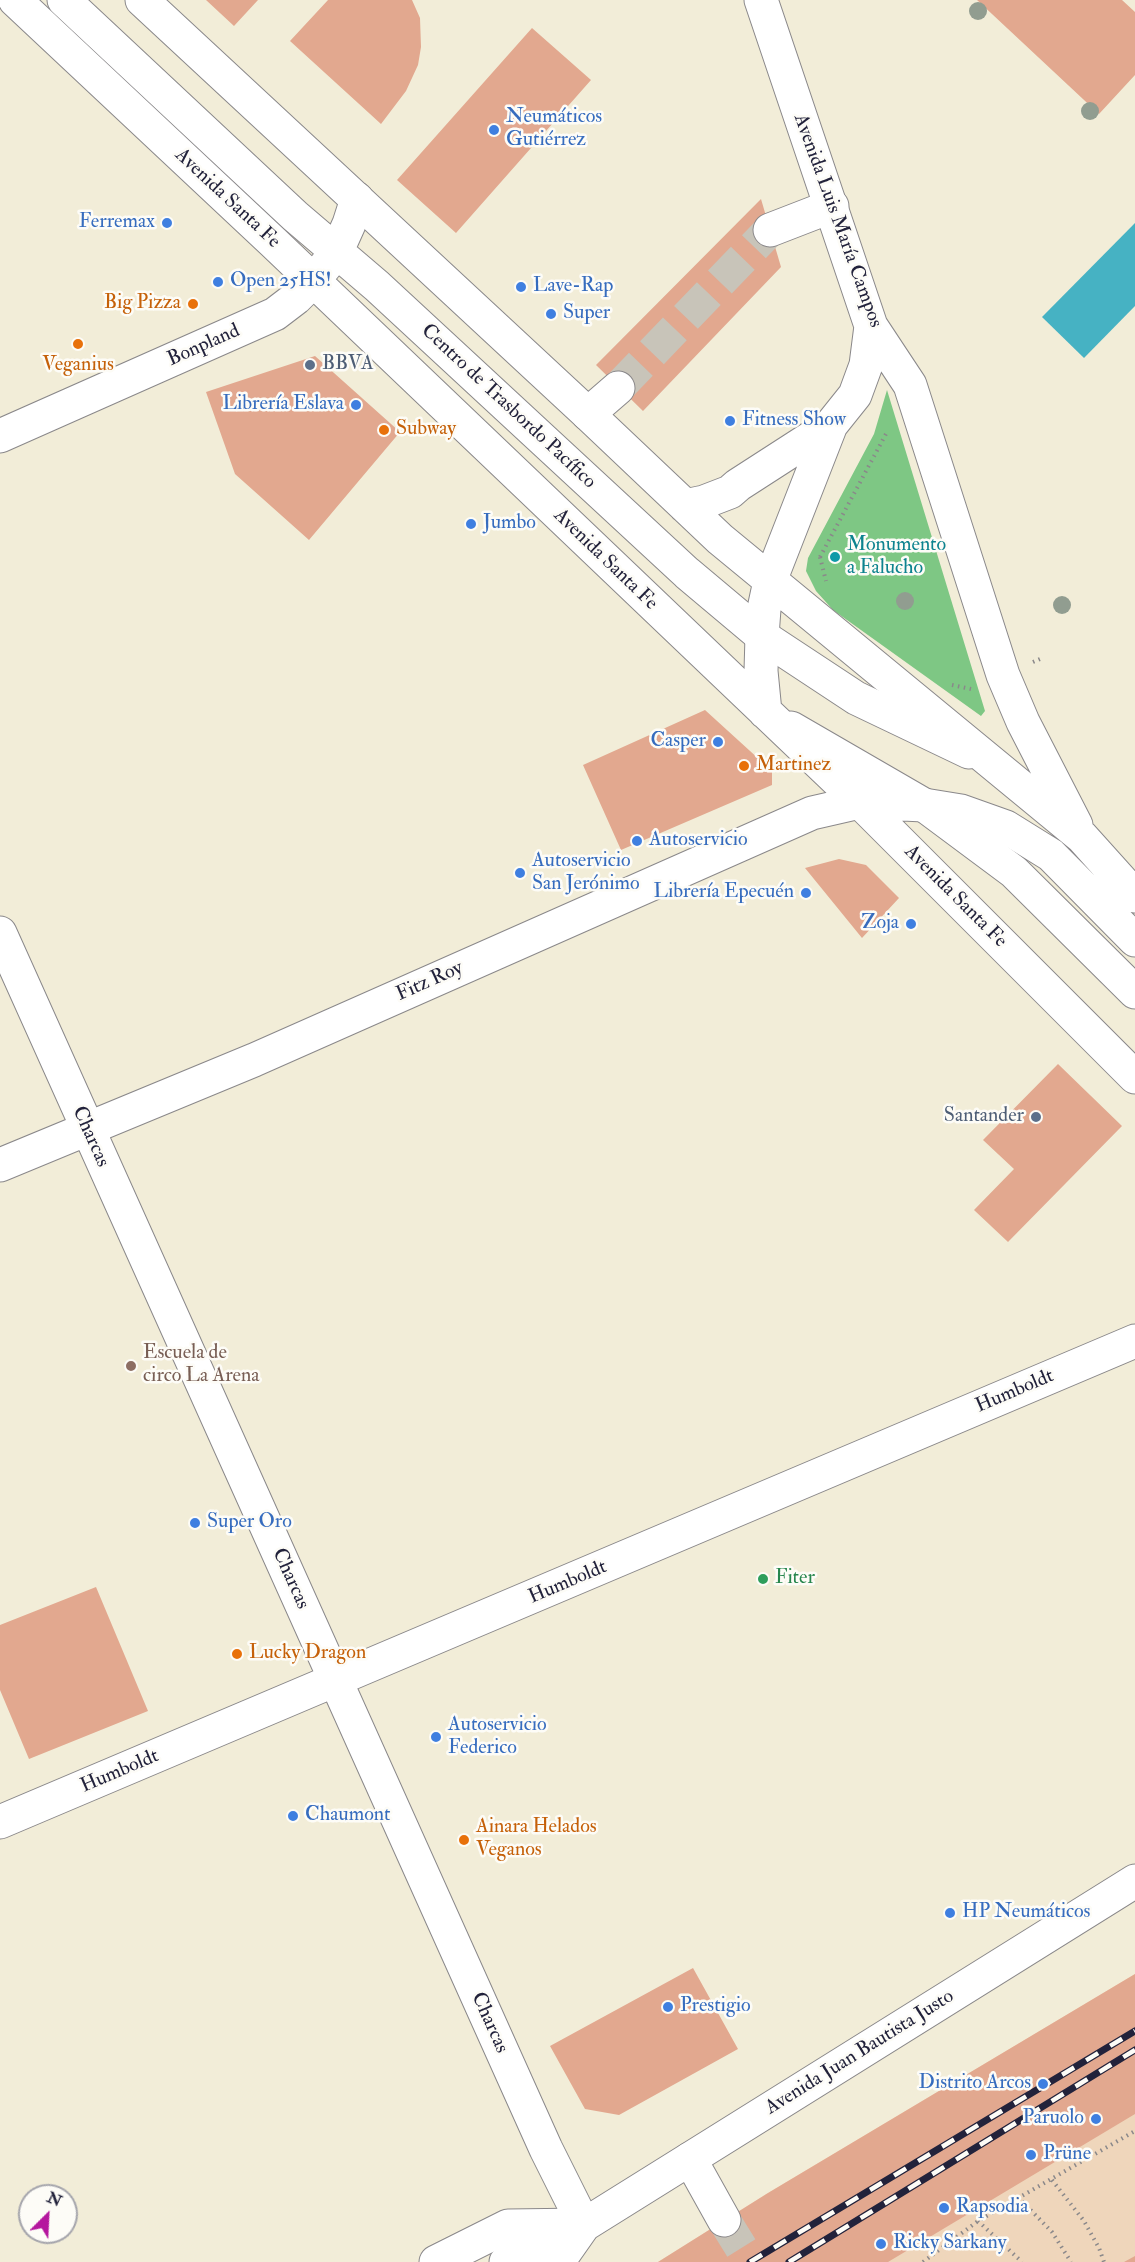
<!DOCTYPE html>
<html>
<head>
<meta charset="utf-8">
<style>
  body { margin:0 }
  #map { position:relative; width:1135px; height:2262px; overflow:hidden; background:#f2edd8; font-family:"IM FELL Double Pica",serif }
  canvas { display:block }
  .north { position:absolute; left:18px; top:2184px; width:60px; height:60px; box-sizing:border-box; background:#fdfcf7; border:2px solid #a5a5ac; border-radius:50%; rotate:24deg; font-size:16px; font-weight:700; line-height:24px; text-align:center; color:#22223b }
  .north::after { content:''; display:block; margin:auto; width:21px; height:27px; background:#b5179e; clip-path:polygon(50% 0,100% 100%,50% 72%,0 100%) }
</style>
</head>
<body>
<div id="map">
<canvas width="1135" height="2262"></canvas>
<div class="north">N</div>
</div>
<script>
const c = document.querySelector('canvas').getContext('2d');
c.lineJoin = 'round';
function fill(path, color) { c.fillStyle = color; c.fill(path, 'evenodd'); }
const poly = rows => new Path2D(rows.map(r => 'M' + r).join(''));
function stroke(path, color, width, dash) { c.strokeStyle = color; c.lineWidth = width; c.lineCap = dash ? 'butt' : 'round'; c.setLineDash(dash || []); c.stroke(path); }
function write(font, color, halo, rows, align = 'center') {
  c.font = font + ' "IM FELL Double Pica",serif'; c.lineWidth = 5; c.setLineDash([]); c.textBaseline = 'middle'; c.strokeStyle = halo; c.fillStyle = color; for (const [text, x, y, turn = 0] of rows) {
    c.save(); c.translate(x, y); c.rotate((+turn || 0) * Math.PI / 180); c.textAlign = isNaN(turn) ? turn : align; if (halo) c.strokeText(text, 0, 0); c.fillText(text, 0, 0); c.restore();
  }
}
fill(poly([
  [1135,1974,1135,2262,658,2262,768,2193]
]), '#efd6bb');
fill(poly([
  [887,390,985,711,981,716,833,610,816,591,806,571,808,558,874,434]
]), '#7ec784');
fill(poly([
  [1135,223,1135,306,1084,358,1042,317]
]), '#46b2c3');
fill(poly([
  [206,0,258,0,234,26],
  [328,0,412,0,420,18,421,47,418,65,406,91,381,124,290,41],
  [977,0,1122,0,1135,12,1135,75,1099,114],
  [532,28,591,80,456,233,397,180],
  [761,199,781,267,643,411,596,365],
  [315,356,400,432,309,540,235,474,206,392],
  [705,710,772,771,772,785,621,850,583,765],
  [839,859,866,865,899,898,862,938,805,868],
  [1058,1064,1122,1126,1008,1242,974,1210,1014,1169,983,1140],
  [96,1587,148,1711,29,1759,0,1690,0,1625],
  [693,1968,738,2049,619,2115,585,2109,550,2046],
  [1135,1974,1135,2114,888,2262,658,2262,768,2193],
  [1135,2256,1135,2262,1124,2262]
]), '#e2a88f');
stroke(poly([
  [618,388,770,230],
  [724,2220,750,2262]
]), '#c8c4b9', 33, [33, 16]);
const minor = poly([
  [64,0,295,216,377,286,687,573,762,636,856,698,969,752],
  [770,230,832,206],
  [588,414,618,388],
  [0,436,275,314,296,298,313,281,336,253,349,224,357,199],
  [791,728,924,805,1014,872,1135,992],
  [0,933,546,2149,584,2225,506,2262],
  [0,1165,254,1060,812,813,860,802],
  [0,1822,1135,1341],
  [690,2159,724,2220]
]);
const major = poly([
  [15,0,273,242,860,802,1135,1077],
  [142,0,588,414,720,539,1082,837,1135,896],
  [761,0,871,326,910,385,1003,675,1023,722,1076,825],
  [685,506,704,502,730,492,738,485,831,425],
  [765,712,761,671,762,636,764,609,770,581,831,425,855,395,866,365,871,326],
  [860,802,924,805,961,811,1006,827,1051,855,1135,940],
  [436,2262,508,2226,584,2225],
  [558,2262,584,2225,1135,1881]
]);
stroke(minor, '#8a888a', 35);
stroke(major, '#8a888a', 35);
stroke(poly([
  [820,557,887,432],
  [820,557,826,581],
  [1033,662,1040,659],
  [952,685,971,689],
  [1052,2180,1084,2221,1099,2248,1104,2262],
  [1018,2197,1052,2232,1071,2262],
  [978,2221,1022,2262],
  [923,2262,978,2221,1135,2131]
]), '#8a888a', 4, [1.5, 4.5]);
stroke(minor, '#fff', 33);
stroke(major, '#fff', 33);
const rail = poly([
  [750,2262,1135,2031],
  [789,2262,1135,2050]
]);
stroke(rail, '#22223b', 7);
stroke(rail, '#fdfcf7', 4.5, [14]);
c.fillStyle = '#919d90';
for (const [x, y] of [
  [978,11],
  [1090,111],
  [905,601],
  [1062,605]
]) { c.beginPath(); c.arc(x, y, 9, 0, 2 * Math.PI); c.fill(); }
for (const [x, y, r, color] of [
  [494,130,6,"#3f7fe0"],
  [167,223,6,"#3f7fe0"],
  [218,282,6,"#3f7fe0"],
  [521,287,6,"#3f7fe0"],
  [193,304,6,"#e8710a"],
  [551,314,6,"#3f7fe0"],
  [78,344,6,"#e8710a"],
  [310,365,6,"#5c6f8a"],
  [356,405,6,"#3f7fe0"],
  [730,421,6,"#3f7fe0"],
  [384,430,6,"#e8710a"],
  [471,524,6,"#3f7fe0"],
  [835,557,6,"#0f9aa8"],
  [718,742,6,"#3f7fe0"],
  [744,766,6,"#e8710a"],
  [637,841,6,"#3f7fe0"],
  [520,873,6,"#3f7fe0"],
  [806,893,6,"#3f7fe0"],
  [911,924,6,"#3f7fe0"],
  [1036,1117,6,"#5c6f8a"],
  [131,1366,6,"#8d6e63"],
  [195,1523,6,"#3f7fe0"],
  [763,1579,6,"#2e9e5b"],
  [237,1654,6,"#e8710a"],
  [436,1737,6,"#3f7fe0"],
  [293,1816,6,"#3f7fe0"],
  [464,1840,6,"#e8710a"],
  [950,1913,6,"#3f7fe0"],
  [668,2007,6,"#3f7fe0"],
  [1043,2084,6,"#3f7fe0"],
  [1096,2119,6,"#3f7fe0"],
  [1031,2155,6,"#3f7fe0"],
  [944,2208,6,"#3f7fe0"],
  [881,2244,6,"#3f7fe0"]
]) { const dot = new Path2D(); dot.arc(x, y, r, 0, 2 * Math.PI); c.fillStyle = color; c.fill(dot); stroke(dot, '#fdfcf7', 2); }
write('20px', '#366cbe', '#fdfcf7', [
  ["Neumáticos",506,118],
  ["Gutiérrez",506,141],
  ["Ferremax",155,223,"right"],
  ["Open 25HS!",230,282],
  ["Lave-Rap",533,287],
  ["Super",563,314],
  ["Librería Eslava",344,405,"right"],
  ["Fitness Show",742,421],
  ["Jumbo",483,524],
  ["Casper",706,742,"right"],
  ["Autoservicio",649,841],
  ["Autoservicio",532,862],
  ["San Jerónimo",532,885],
  ["Librería Epecuén",794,893,"right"],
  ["Zoja",899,924,"right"],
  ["Super Oro",207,1523],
  ["Autoservicio",448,1726],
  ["Federico",448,1749],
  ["Chaumont",305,1816],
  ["HP Neumáticos",962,1913],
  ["Prestigio",680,2007],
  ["Distrito Arcos",1031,2084,"right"],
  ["Paruolo",1084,2119,"right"],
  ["Prüne",1043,2155],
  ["Rapsodia",956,2208],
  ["Ricky Sarkany",893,2244]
], 'left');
write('20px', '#22223b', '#fdfcf7', [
  ["Avenida Santa Fe",227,199,43],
  ["Avenida Luis María Campos",837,221,70],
  ["Bonpland",204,346,-24],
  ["Centro de Trasbordo Pacífico",508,407,43],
  ["Avenida Santa Fe",605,560,44],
  ["Avenida Santa Fe",955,897,45],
  ["Fitz Roy",430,982,-24],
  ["Charcas",90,1137,66],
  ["Humboldt",1015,1392,-23],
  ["Charcas",290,1579,66],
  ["Humboldt",568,1583,-23],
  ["Humboldt",120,1772,-23],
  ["Charcas",489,2023,66],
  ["Avenida Juan Bautista Justo",860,2053,-32]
]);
write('20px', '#c56008', '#fdfcf7', [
  ["Big Pizza",181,304,"right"],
  ["Veganius",78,366,"center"],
  ["Subway",396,430],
  ["Martinez",756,766],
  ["Lucky Dragon",249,1654],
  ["Ainara Helados",476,1828],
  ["Veganos",476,1851]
], 'left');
write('20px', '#4e5e75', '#fdfcf7', [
  ["BBVA",322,365],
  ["Santander",1024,1117,"right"]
], 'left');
write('20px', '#0d838f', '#fdfcf7', [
  ["Monumento",847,546],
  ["a Falucho",847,569]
], 'left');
write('20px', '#785e54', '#fdfcf7', [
  ["Escuela de",143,1354],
  ["circo La Arena",143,1377]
], 'left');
write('20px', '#27864d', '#fdfcf7', [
  ["Fiter",775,1579]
], 'left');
</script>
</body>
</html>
